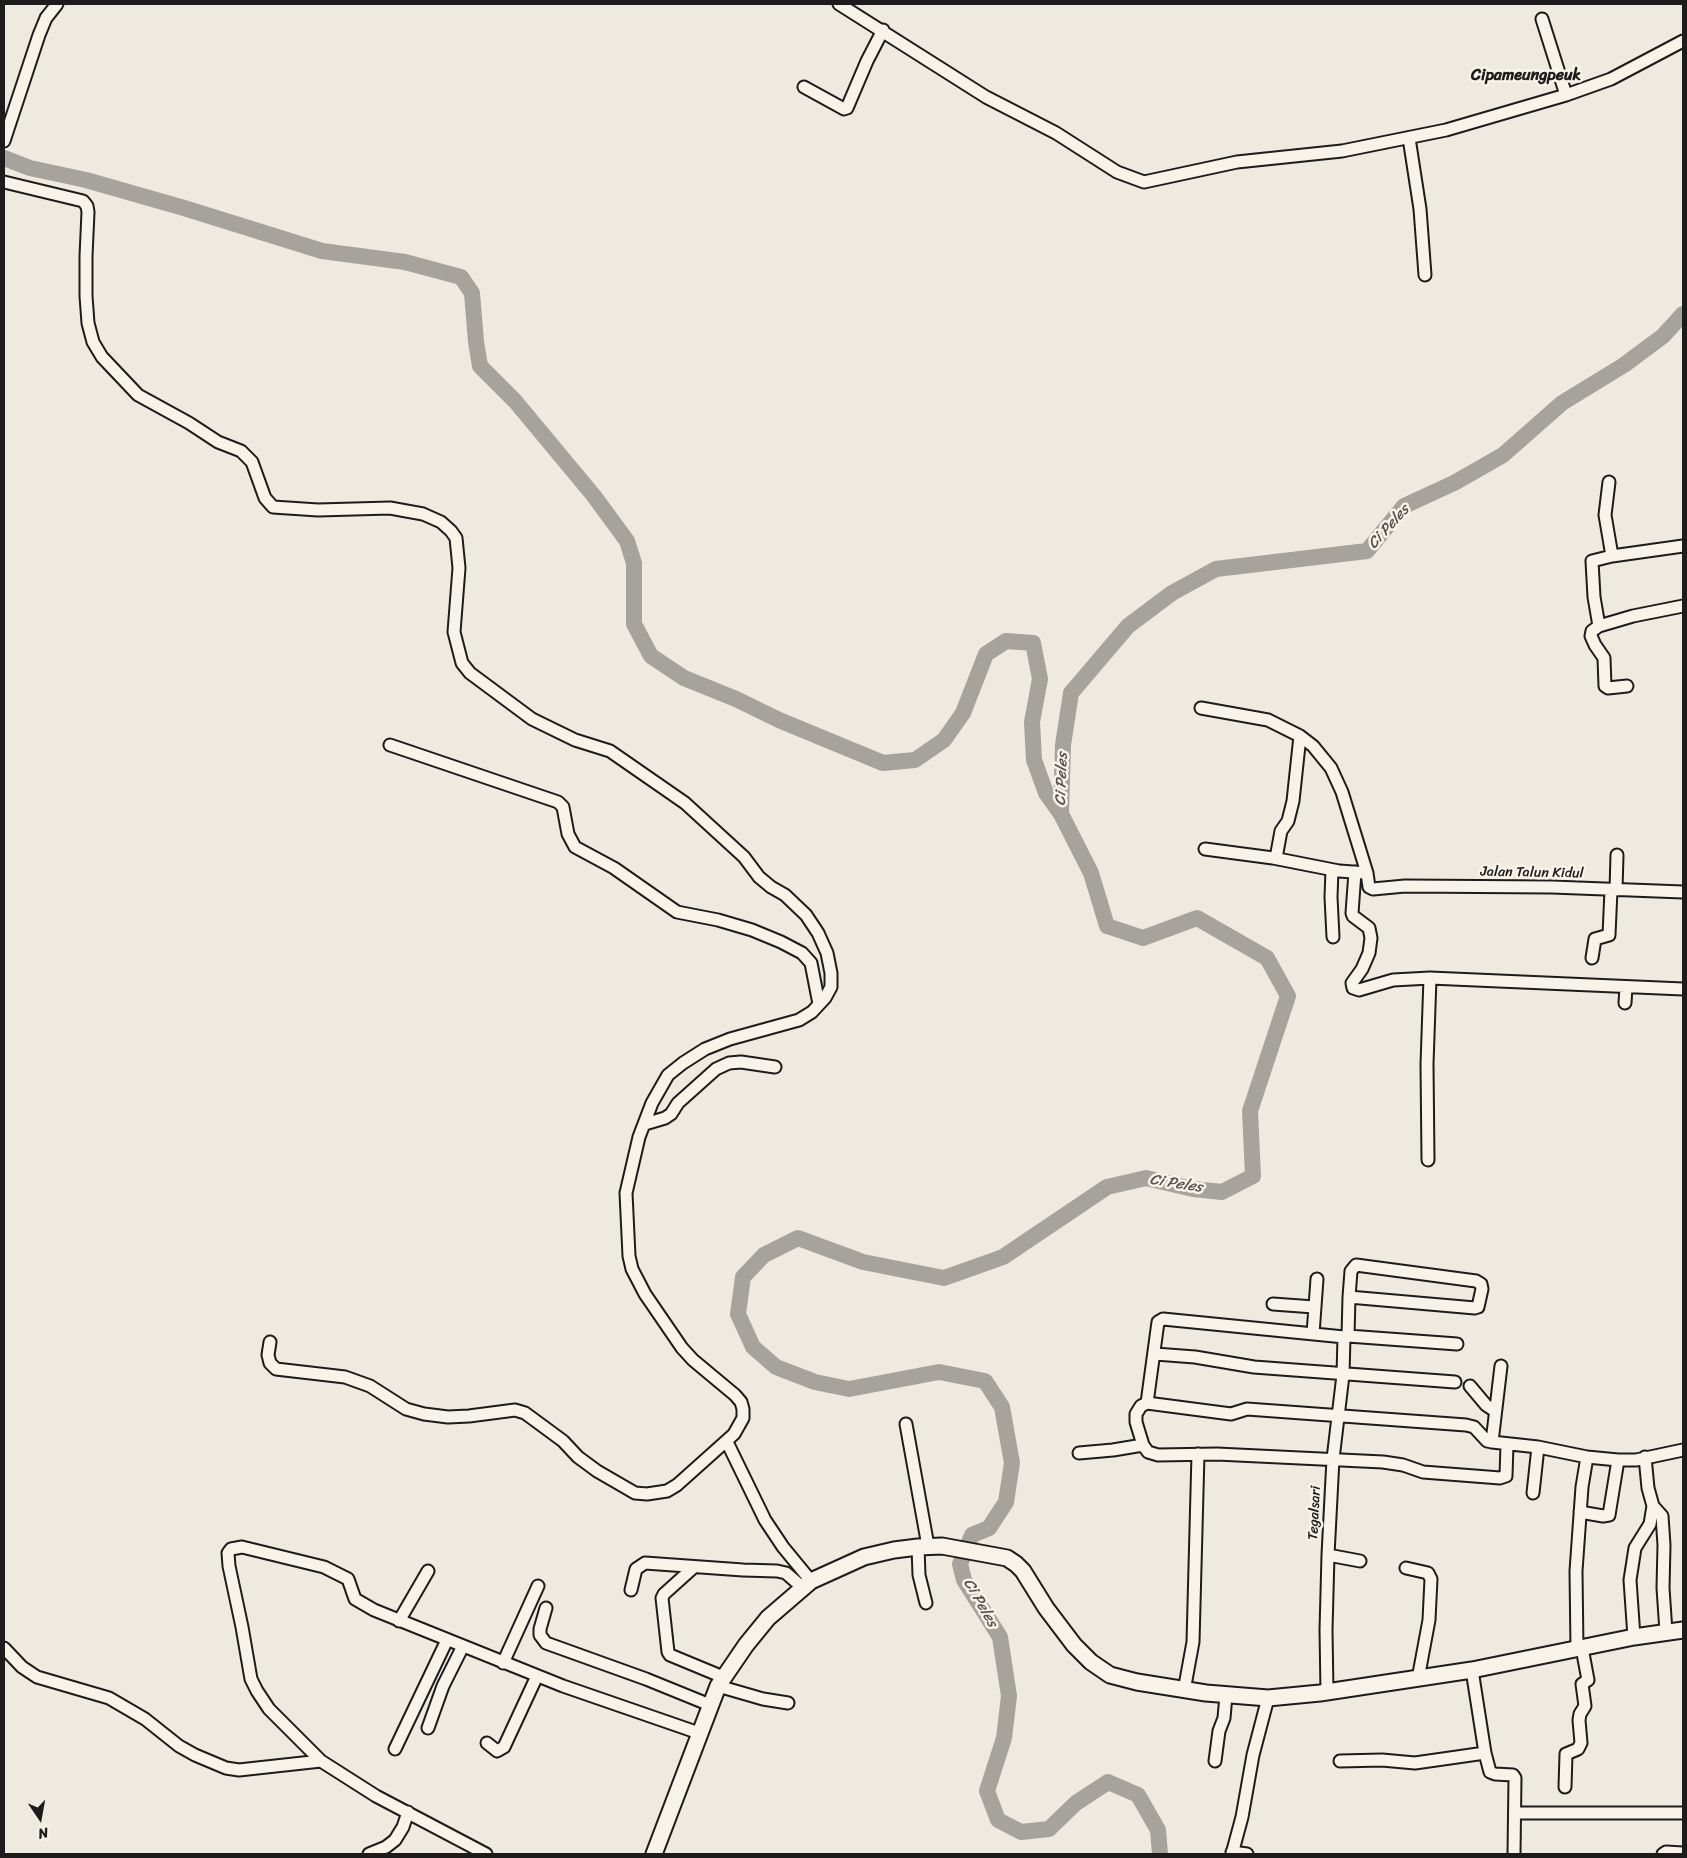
<!DOCTYPE html>
<html>
<head>
<meta charset="utf-8">
<style>
  body { margin:0 }
  #map { position:relative; width:1687px; height:1858px; overflow:hidden; background:#eeeae0; font-family:Sriracha,sans-serif }
  canvas { display:block }
  .frame { position:absolute; inset:0; border:5px solid #1c1c1c; pointer-events:none }
  .north { position:absolute; left:15px; top:1793px; width:50px; height:50px; -webkit-text-stroke:4px #f7f3e8; paint-order:stroke; rotate:168deg; font-size:14px; font-weight:700; line-height:20px; text-align:center; color:#1c1c1c }
  .north::after { content:''; display:block; margin:auto; width:18px; height:22px; background:#1c1c1c; clip-path:polygon(50% 0,100% 100%,50% 72%,0 100%) }
</style>
</head>
<body>
<div id="map">
<canvas width="1687" height="1858"></canvas>
<div class="frame"></div>
<div class="north">N</div>
</div>
<script>
const c = document.querySelector('canvas').getContext('2d');
c.lineJoin = 'round';
const poly = rows => new Path2D(rows.map(r => 'M' + r).join(''));
function stroke(path, color, width, dash) { c.strokeStyle = color; c.lineWidth = width; c.lineCap = dash ? 'butt' : 'round'; c.setLineDash(dash || []); c.stroke(path); }
function write(font, color, halo, rows, align = 'center') {
  c.font = font + ' Sriracha,sans-serif'; c.lineWidth = 5; c.setLineDash([]); c.textBaseline = 'middle'; c.strokeStyle = halo; c.fillStyle = color; for (const [text, x, y, turn = 0] of rows) {
    c.save(); c.translate(x, y); c.rotate((+turn || 0) * Math.PI / 180); c.textAlign = isNaN(turn) ? turn : align; if (halo) c.strokeText(text, 0, 0); c.fillText(text, 0, 0); c.restore();
  }
}
stroke(poly([
  [4,158,30,168,86,180,184,208,322,251,405,262,461,277,472,293,476,342,480,366,515,401,594,496,627,541,634,563,634,624,651,656,684,678,736,699,779,720,883,763,915,760,944,740,963,713,986,654,1006,641,1033,643,1040,679,1032,722,1034,760,1046,793,1061,814],
  [1160,1854,1158,1830,1138,1795,1108,1782,1076,1803,1049,1829,1021,1832,998,1820,987,1791,1004,1738,1009,1696,1000,1637,964,1580,960,1564,972,1535,989,1528,1006,1502,1012,1463,1002,1407,985,1381,939,1372,849,1389,815,1382,776,1367,753,1347,738,1314,743,1277,764,1255,798,1238,863,1262,944,1278,1003,1257,1107,1187,1146,1178,1193,1189,1222,1192,1253,1176,1250,1111,1288,996,1267,958,1197,918,1143,938,1107,926,1091,873,1061,814,1063,745,1071,693,1128,626,1172,593,1216,569,1367,551,1404,506,1454,483,1503,455,1562,403,1624,365,1663,336,1683,314]
]), '#a6a39d', 16);
const minor = poly([
  [839,4,986,97,1056,133,1117,172,1144,182,1237,162,1342,151,1446,130,1566,95,1611,79,1683,41],
  [1542,19,1566,95],
  [804,87,844,109,847,108,867,61,883,30],
  [1409,138,1420,209,1425,275],
  [4,141,39,35,46,18,57,4],
  [4,182,83,201,87,206,88,212,86,256,86,296,88,323,93,342,102,357,138,395,189,423,218,442,241,451,252,462,265,498,273,507,318,510,390,508,423,514,441,522,451,531,456,538,459,568,454,632,462,663,470,673,532,719,575,740,610,751,685,803,744,857,759,877,771,887,785,895,806,915,818,933,827,953,831,973,831,987,825,998,812,1012,799,1020,730,1039,705,1049,683,1063,668,1075,652,1103,639,1137,626,1193,629,1256,632,1269,645,1294,682,1348,693,1360,735,1395,741,1402,743,1409,743,1418,734,1434,677,1485,667,1491,647,1494,635,1493,597,1471,578,1457,563,1441,525,1413,515,1410,469,1416,448,1417,424,1414,406,1409,370,1386,345,1377,276,1369,270,1363,268,1355,270,1342],
  [1609,482,1605,515,1612,556],
  [1599,626,1594,597,1592,561,1612,556,1683,546],
  [1627,686,1608,688,1605,686,1604,658,1595,645,1591,636,1592,631,1599,626,1633,616,1683,606],
  [1201,708,1268,720,1300,736,1313,746,1331,768,1342,792,1367,873],
  [390,745,558,802,563,807,568,834,575,847,614,868,677,912,718,920,752,930,781,942,802,953,811,963,819,1004],
  [1205,849,1273,858,1339,871,1367,873,1369,887,1373,889,1405,886,1552,887,1683,892],
  [1276,858,1281,831,1288,821,1293,801,1300,736],
  [1332,870,1331,897,1333,937],
  [1355,872,1352,913,1353,916,1369,928,1371,938,1369,953,1362,969,1352,983,1353,988,1359,990,1393,980,1430,978],
  [1616,890,1617,855],
  [1592,958,1595,939,1609,935,1611,890],
  [1625,1003,1626,987],
  [645,1124,665,1118,671,1114,678,1103,716,1069,729,1063,741,1062,775,1067],
  [1428,1160,1427,1064,1430,978,1683,989],
  [1273,1304,1314,1307],
  [1313,1334,1317,1279],
  [1348,1336,1457,1344],
  [1344,1337,1163,1319,1158,1322,1147,1403,1141,1406,1136,1414,1136,1422,1143,1445,1148,1452,1158,1455,1217,1454,1383,1462,1403,1465,1423,1472,1500,1478,1506,1476,1507,1444],
  [1344,1337,1348,1336,1349,1297,1475,1308,1478,1307,1482,1289,1481,1284,1476,1281,1356,1265,1351,1271,1349,1297],
  [1155,1354,1195,1357,1254,1367,1455,1382],
  [1470,1386,1486,1405,1495,1411],
  [1147,1403,1231,1414,1247,1409,1466,1425,1474,1427,1487,1441,1492,1442,1538,1447,1587,1457,1618,1460,1636,1460,1683,1450],
  [906,1424,928,1546],
  [727,1442,765,1520,783,1547,811,1581],
  [1492,1442,1501,1366],
  [1079,1453,1113,1450,1143,1445],
  [1533,1493,1538,1447],
  [1653,1506,1662,1516,1664,1545,1663,1588,1666,1632],
  [1580,1512,1603,1516,1609,1515,1618,1460],
  [918,1547,919,1575,926,1603],
  [1328,1555,1360,1561],
  [694,1567,664,1594,662,1598,668,1652,670,1655,723,1677],
  [1406,1568,1428,1573,1431,1579,1429,1620,1418,1679],
  [631,1590,636,1569,645,1563,743,1570,777,1571,786,1573,802,1587],
  [546,1608,540,1629,540,1635,546,1643,646,1679,710,1705],
  [399,1621,428,1571],
  [1634,1637,1630,1580,1635,1548,1650,1524,1653,1506,1648,1488,1645,1457],
  [4,1648,22,1667,37,1677,109,1698,145,1719,179,1746,195,1755,226,1768,239,1770,321,1761],
  [1577,1649,1576,1571,1582,1487,1587,1457],
  [503,1663,538,1586],
  [1472,1670,1485,1753,1490,1772,1495,1774,1513,1775,1515,1778,1514,1854],
  [718,1686,763,1699,788,1703],
  [1184,1691,1193,1642,1198,1454],
  [1327,1692,1326,1630,1328,1555,1333,1459,1343,1375,1344,1337],
  [428,1728,443,1686,463,1646],
  [487,1743,497,1751,504,1747,537,1676],
  [395,1749,447,1640],
  [1215,1761,1219,1731,1224,1718,1226,1695],
  [1340,1761,1382,1760,1415,1763,1485,1753],
  [1565,1787,1566,1754,1578,1749,1581,1743,1579,1720,1580,1714,1585,1706,1582,1684,1588,1680,1582,1648],
  [1515,1813,1683,1813],
  [1232,1852,1247,1854],
  [369,1854,386,1847,395,1840,403,1827,408,1812],
  [486,1854,376,1796,321,1761,269,1709,257,1691,251,1679,242,1627,229,1566,228,1553,231,1549,242,1547,324,1567,348,1579,355,1599,374,1610,563,1686,699,1733],
  [1232,1854,1242,1817,1253,1755,1268,1698],
  [1663,1854,1666,1852,1683,1853]
]);
const major = poly([
  [654,1854,718,1686,746,1645,768,1618,811,1581,864,1557,894,1550,918,1547,942,1546,1007,1558,1016,1564,1023,1571,1046,1608,1074,1645,1091,1662,1110,1675,1137,1682,1206,1693,1268,1698,1320,1693,1472,1670,1634,1637,1683,1630]
]);
stroke(minor, '#1c1c1c', 15);
stroke(major, '#1c1c1c', 19);
stroke(minor, '#f7f3e8', 11);
stroke(major, '#f7f3e8', 15);
write('14px', '#1c1c1c', '#f7f3e8', [
  ["Jalan Talun Kidul",1532,873,1],
  ["Tegalsari",1315,1513,-87]
]);
write('italic 15px', '#535250', '#f7f3e8', [
  ["Ci Peles",1389,527,-48],
  ["Ci Peles",1062,779,-88],
  ["Ci Peles",1176,1184,9],
  ["Ci Peles",980,1603,60]
]);
write('bold 16px', '#1c1c1c', '#f7f3e8', [
  ["Cipameungpeuk",1526,76]
]);
</script>
</body>
</html>
